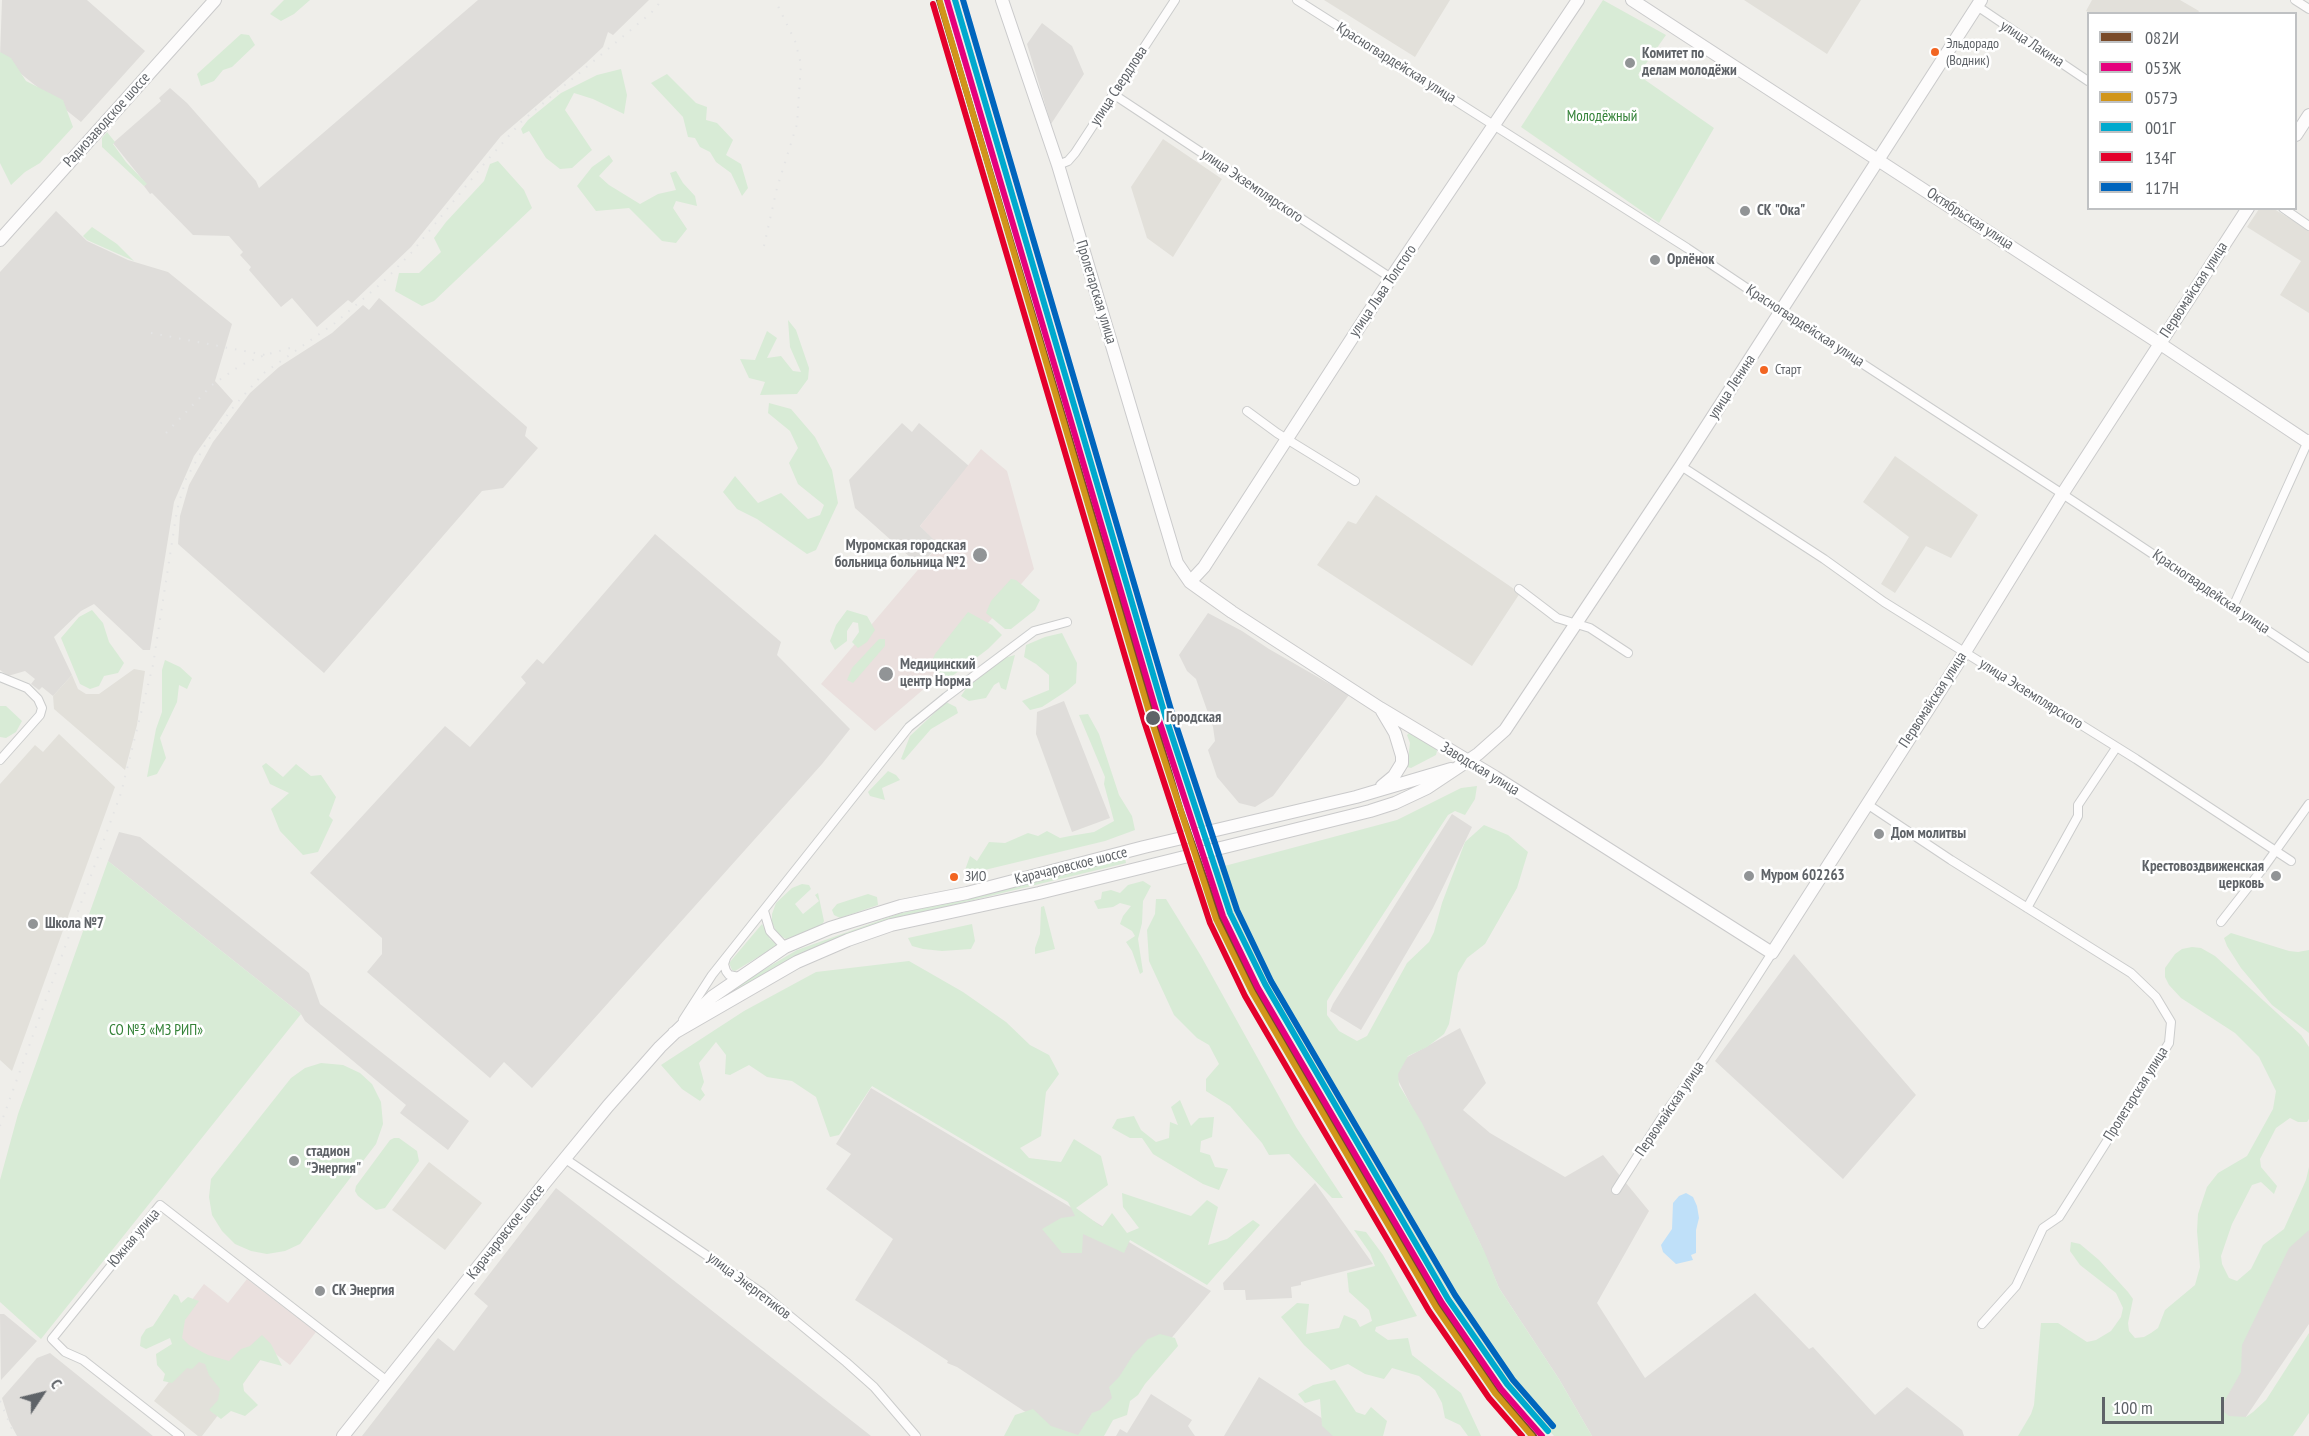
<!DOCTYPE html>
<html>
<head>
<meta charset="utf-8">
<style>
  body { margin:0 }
  #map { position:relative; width:2309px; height:1436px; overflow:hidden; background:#efeeea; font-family:"PT Sans Narrow",sans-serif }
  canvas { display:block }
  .legend { position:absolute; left:2087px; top:12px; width:210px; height:198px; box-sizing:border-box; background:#fff; border:2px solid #bfc1c3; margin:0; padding:8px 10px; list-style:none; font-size:18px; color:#5f6368 }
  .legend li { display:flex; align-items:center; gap:12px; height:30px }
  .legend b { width:30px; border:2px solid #bfc1c3 }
  .north { position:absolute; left:12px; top:1364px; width:60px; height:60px; -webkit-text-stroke:4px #fff; paint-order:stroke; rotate:55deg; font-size:16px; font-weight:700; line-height:24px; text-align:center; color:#5f6368 }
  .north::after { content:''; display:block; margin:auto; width:21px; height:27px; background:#5f6368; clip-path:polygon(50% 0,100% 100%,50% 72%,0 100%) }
  .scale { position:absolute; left:2102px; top:1397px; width:122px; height:27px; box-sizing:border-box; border:3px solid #5f6368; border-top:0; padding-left:8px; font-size:18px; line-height:21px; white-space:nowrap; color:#5f6368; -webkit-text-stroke:4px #fff; paint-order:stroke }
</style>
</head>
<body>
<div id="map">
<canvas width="2309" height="1436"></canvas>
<ul class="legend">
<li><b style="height:8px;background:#7a4b2a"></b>082И</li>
<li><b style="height:8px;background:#e5007d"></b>053Ж</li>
<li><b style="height:8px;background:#d1951a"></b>057Э</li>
<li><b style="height:8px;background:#00a9ce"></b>001Г</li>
<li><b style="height:8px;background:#e4002b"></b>134Г</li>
<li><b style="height:8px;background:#0065bd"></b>117Н</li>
</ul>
<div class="north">С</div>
<div class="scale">100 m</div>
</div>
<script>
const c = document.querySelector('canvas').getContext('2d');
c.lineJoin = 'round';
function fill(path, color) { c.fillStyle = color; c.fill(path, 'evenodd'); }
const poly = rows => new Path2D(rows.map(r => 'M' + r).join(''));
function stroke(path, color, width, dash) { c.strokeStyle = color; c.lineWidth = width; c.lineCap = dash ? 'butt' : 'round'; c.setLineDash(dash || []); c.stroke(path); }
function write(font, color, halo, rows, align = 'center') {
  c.font = font + ' "PT Sans Narrow",sans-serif'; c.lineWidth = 5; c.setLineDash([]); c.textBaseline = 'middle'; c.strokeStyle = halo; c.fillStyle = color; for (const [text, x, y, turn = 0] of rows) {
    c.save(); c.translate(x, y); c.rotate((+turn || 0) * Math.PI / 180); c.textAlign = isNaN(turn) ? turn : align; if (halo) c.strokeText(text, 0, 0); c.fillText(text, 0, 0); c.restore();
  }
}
fill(poly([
  [2,0,87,0,145,51,81,122,0,57],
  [478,0,649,0,613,35,608,32,603,47,586,63,501,136,411,247,352,303,348,300,317,327,292,298,281,307,249,270,251,267,240,255,243,252,229,236,193,235,152,193,150,194,144,186,146,184,113,143,161,101,159,98,170,88,187,103,256,181,259,188],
  [1042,23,1072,46,1084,74,1051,124,1027,44],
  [56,211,87,241,128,260,168,272,232,324,215,381,233,401,194,456,174,502,150,650,143,650,94,604,81,611,54,637,72,675,53,696,42,687,39,690,31,684,35,679,25,671,8,676,0,670,0,272],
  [379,298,527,427,525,436,538,448,503,488,482,491,324,673,178,544,180,516,189,485,213,442,250,393,279,367,332,333,363,305,369,310],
  [902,423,912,432,919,423,969,466,920,526,939,544,920,566,855,508,849,480],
  [655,534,781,642,777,655,850,729,822,764,532,1088,504,1062,490,1078,367,972,382,954,382,938,310,873,445,726,470,747,526,683,521,677,537,659,543,664],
  [1208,613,1242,631,1269,649,1349,695,1273,796,1255,807,1239,803,1217,777,1208,750,1215,741,1213,727,1196,679,1187,671,1179,655],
  [1064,701,1110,818,1072,832,1036,734,1037,712],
  [1452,814,1472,827,1433,908,1361,1030,1330,1011,1333,1004],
  [119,832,140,837,309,973,320,1004,469,1121,448,1150,400,1113,406,1105,305,1021,301,1014,108,861],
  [1794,954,1916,1095,1843,1179,1715,1061],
  [1460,1028,1486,1083,1463,1110,1490,1133,1565,1177,1603,1155,1649,1211,1597,1303,1645,1378,1755,1293,1809,1349,1813,1347,1875,1415,1907,1387,1962,1430,1964,1436,1592,1436,1559,1379,1499,1288,1479,1241,1391,1066],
  [871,1088,1211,1291,1089,1436,1062,1436,957,1367,947,1363,948,1361,855,1300,893,1239,826,1189,851,1154,836,1144],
  [1315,1183,1373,1264,1301,1282,1301,1285,1291,1287,1292,1298,1246,1300,1245,1290,1224,1290,1223,1283],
  [556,1188,611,1231,871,1436,362,1436,438,1338,454,1351,488,1306,474,1294],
  [2309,1211,2309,1324,2233,1436,2152,1436],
  [0,1314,4,1314,37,1341,1,1380],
  [50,1353,153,1436,17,1436,9,1421,2,1398,37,1358],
  [1259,1377,1349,1436,1224,1436],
  [1151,1394,1192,1420,1188,1426,1195,1436,1116,1436,1120,1429,1127,1433]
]), '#dfddda');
fill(poly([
  [1324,0,1450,0,1415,57],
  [1744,0,1861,0,1827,54],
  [2092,0,2180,0,2199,11,2197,14,2090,13,2086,11],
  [1163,139,1222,179,1173,257,1147,238,1131,187],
  [2259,209,2274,209,2309,230,2309,313,2280,295,2301,261,2247,227],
  [1895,456,1978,515,1951,558,1926,546,1895,593,1881,584,1909,537,1863,502],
  [1376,495,1520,593,1472,666,1317,565,1348,521,1356,524],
  [134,669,145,671,137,725,125,770,54,709,53,696,72,675,78,689,86,694,99,694],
  [59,734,115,787,12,1071,0,1060,0,784,35,745,43,752],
  [429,1162,482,1203,445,1250,392,1210],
  [192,1352,239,1388,202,1436,198,1436,154,1401]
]), '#e2e0da');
fill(poly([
  [981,449,1007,471,1034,569,954,663,875,731,821,684,939,545,920,526],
  [247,1279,316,1332,290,1365,269,1349,239,1388,167,1332,204,1284,228,1303]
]), '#eae0de');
fill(poly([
  [284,0,310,0,294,14,281,21,270,14],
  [1603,0,1666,35,1638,75,1714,128,1659,223,1521,127],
  [241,34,249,35,255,45,232,67,223,70,214,81,201,86,197,74],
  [0,52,11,58,26,81,63,100,73,127,40,163,25,172,11,185,0,163],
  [621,69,627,95,624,114,593,99,574,93,565,110,592,150,572,168,560,169,546,158,529,131,523,134,521,129,528,120,561,93,597,75],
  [667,74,696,103,707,107,706,120,717,123,733,140,726,155,741,164,748,188,742,196,731,173,716,162,710,152,700,147,695,138,688,137,683,117,651,83],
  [107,132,115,142,113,144,126,162,147,184,144,186,102,147,102,138],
  [609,155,613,161,599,176,609,185,640,204,658,194,676,190,670,173,676,171,683,183,695,196,697,206,676,201,673,208,687,229,676,243,662,241,629,208,596,211,577,186,592,167],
  [498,161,524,190,532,208,434,301,422,306,395,291,399,273,419,273,441,252,434,238,446,222,484,181,490,164],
  [92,227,117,244,134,261,87,240,83,236],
  [788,320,796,330,809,368,808,379,797,394,760,395,765,382,749,378,740,359,755,360,767,331,777,338,767,358,781,356,793,371,801,372,790,347],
  [769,403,791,409,815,437,832,470,838,503,816,550,807,554,757,519,737,509,723,492,735,476,758,503,781,493,808,519,820,515,824,505,798,484,789,463,798,448,790,431,768,413],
  [1011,579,1016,580,1040,600,1035,610,1011,629,1005,629,986,613,991,601],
  [92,610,103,623,109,642,124,663,118,673,104,676,99,686,90,689,80,684,61,638,79,617],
  [847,610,867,616,875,630,867,642,858,648,852,642,859,632,858,623,853,622,847,631,847,641,835,650,830,641,836,625],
  [968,612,992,625,1002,635,988,649,935,689,933,676,943,665,939,662,931,663,935,654],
  [1062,633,1077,663,1076,683,1068,690,1042,707,1030,710,1022,701,1049,690,1049,675,1036,664,1024,657,1026,645,1045,637],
  [879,639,885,639,885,646,853,683,847,680,852,668],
  [1015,655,1006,690,1001,688,999,682,994,685,986,698,969,701,961,696,967,687,1004,658],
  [165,660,180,667,192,678,187,689,179,685,177,702,160,738,166,758,157,774,147,777,156,729,162,712,162,670],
  [946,702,956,707,958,713,931,729,904,760,901,759,910,736],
  [0,706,6,706,22,721,16,732,6,738,0,737],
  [1088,714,1099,734,1119,795,1132,816,1135,830,1105,841,968,874,965,870,970,856,977,861,989,842,1005,843,1028,833,1038,836,1047,831,1060,838,1070,836,1094,832,1114,821,1104,784,1105,777,1079,715],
  [1410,732,1435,747,1437,751,1436,755,1411,768,1407,767,1410,743,1407,735],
  [266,763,283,777,296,764,311,776,321,775,336,797,329,816,333,820,318,852,303,855,280,831,271,809,289,793,270,784,262,766],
  [888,771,896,775,900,780,882,788,885,800,870,796,868,792],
  [1477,786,1475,799,1465,815,1455,811,1448,815,1333,991,1327,1001,1327,1015,1339,1031,1357,1041,1367,1036,1407,963,1429,942,1434,932,1442,903,1465,842,1484,825,1508,835,1528,852,1517,888,1485,944,1467,958,1458,973,1449,1024,1444,1034,1427,1047,1408,1056,1398,1074,1399,1085,1422,1123,1485,1253,1499,1288,1559,1379,1592,1436,1554,1436,1507,1381,1449,1294,1358,1143,1259,968,1236,924,1217,868,1397,820,1461,788],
  [1125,858,1126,863,899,918,799,954,729,996,725,995,726,992,797,950,898,914],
  [108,861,301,1014,41,1339,0,1302,0,1180,18,1114],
  [1143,881,1151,886,1143,901,1142,923,1138,939,1143,972,1140,974,1132,951,1126,942,1135,936,1132,931,1120,924,1123,916,1131,906,1120,903,1113,907,1098,909,1094,901,1101,899,1102,892,1111,890,1120,893,1128,885],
  [802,884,809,885,811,889,795,904,803,914,819,901,815,895,818,893,824,921,822,925,787,940,777,933,772,923,772,914,776,903,792,888],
  [868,894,877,897,878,905,840,918,834,915,832,910,837,904],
  [1156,899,1166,899,1201,956,1296,1127,1343,1198,1332,1198,1289,1154,1269,1155,1262,1143,1230,1106,1206,1091,1206,1079,1219,1064,1209,1045,1197,1038,1174,1015,1149,961,1147,930,1155,914],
  [1044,906,1055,949,1035,954,1035,948,1040,934,1041,907],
  [762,924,770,939,778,945,735,971,732,970,729,963],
  [972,924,975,941,971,949,942,951,923,949,912,946,908,938],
  [2231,933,2289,951,2298,952,2309,950,2309,1033,2272,1005,2241,968,2227,946,2224,938],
  [2192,947,2201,948,2215,956,2301,1035,2309,1047,2309,1119,2307,1122,2298,1122,2290,1118,2276,1128,2260,1159,2261,1167,2277,1186,2274,1194,2261,1182,2252,1185,2232,1224,2221,1256,2222,1264,2229,1278,2237,1281,2251,1269,2263,1245,2284,1229,2306,1180,2309,1167,2309,1230,2289,1248,2242,1345,2241,1372,2224,1402,2223,1411,2229,1416,2246,1417,2253,1412,2266,1400,2309,1333,2309,1413,2293,1436,2018,1436,2031,1414,2034,1405,2041,1323,2058,1323,2087,1342,2096,1340,2111,1331,2121,1317,2123,1308,2116,1293,2080,1265,2070,1251,2071,1242,2080,1244,2099,1260,2128,1292,2133,1299,2128,1323,2129,1331,2135,1338,2144,1337,2151,1333,2158,1328,2165,1310,2195,1285,2200,1267,2197,1231,2198,1214,2207,1187,2218,1173,2247,1156,2273,1109,2276,1091,2259,1057,2235,1033,2181,998,2169,985,2165,977,2165,968,2175,954,2182,949],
  [909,961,963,992,1006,1022,1030,1045,1049,1055,1059,1074,1046,1092,1041,1136,1020,1148,1029,1158,1061,1162,1074,1139,1101,1156,1108,1185,1076,1208,1102,1227,1112,1213,1127,1233,1139,1228,1123,1207,1122,1193,1191,1216,1207,1200,1218,1207,1208,1245,1227,1239,1253,1220,1260,1225,1207,1285,1130,1240,1124,1253,1083,1234,1082,1253,1062,1253,1042,1229,1061,1218,1075,1216,1068,1202,872,1086,839,1135,830,1137,816,1097,792,1081,767,1077,749,1065,730,1075,725,1074,726,1055,716,1042,699,1063,704,1082,701,1089,705,1095,700,1101,682,1089,661,1065,744,1011,816,972],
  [321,1063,343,1065,360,1073,372,1084,381,1102,383,1124,376,1144,300,1244,285,1251,267,1254,251,1251,235,1244,222,1231,212,1215,209,1197,211,1179,291,1078,305,1068],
  [1180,1100,1191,1126,1199,1118,1214,1117,1212,1137,1201,1141,1200,1152,1210,1155,1215,1167,1228,1169,1219,1190,1203,1184,1153,1154,1142,1138,1130,1138,1112,1128,1117,1119,1134,1116,1141,1130,1156,1142,1169,1138,1170,1122,1178,1125,1171,1107],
  [394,1138,399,1138,417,1151,419,1161,385,1208,376,1210,358,1196,355,1191,356,1186,390,1140],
  [1354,1230,1366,1232,1383,1255,1417,1316,1376,1327,1375,1331,1388,1340,1408,1338,1412,1355,1461,1393,1481,1436,1468,1436,1460,1425,1445,1418,1442,1403,1435,1390,1419,1376,1392,1368,1384,1379,1365,1374,1348,1364,1331,1370,1304,1345,1281,1317,1297,1303,1309,1304,1306,1334,1339,1328,1344,1315,1356,1320,1360,1327,1372,1321,1369,1310,1349,1292,1347,1273,1375,1266,1370,1253],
  [174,1294,178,1296,181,1303,188,1297,199,1301,185,1320,182,1338,189,1345,208,1355,229,1361,241,1349,250,1346,262,1335,271,1344,282,1366,260,1360,243,1384,244,1391,258,1405,245,1416,231,1411,221,1419,209,1410,218,1400,220,1389,209,1375,205,1364,199,1362,192,1369,187,1368,172,1383,163,1381,165,1374,157,1365,156,1354,172,1344,170,1338,146,1349,140,1346,141,1337,146,1329,153,1326],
  [1160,1334,1175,1338,1178,1346,1145,1384,1138,1395,1130,1401,1127,1415,1113,1420,1104,1436,1004,1436,1015,1415,1033,1409,1051,1426,1078,1435,1092,1413,1100,1410,1112,1398,1109,1387,1119,1377,1133,1355,1148,1339],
  [1335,1380,1356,1412,1365,1415,1371,1407,1387,1421,1383,1436,1333,1436,1322,1426,1320,1399,1305,1403,1298,1394,1313,1385]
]), '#d8ebd6');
fill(poly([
  [1686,1193,1693,1197,1697,1206,1699,1218,1696,1230,1696,1253,1691,1255,1693,1260,1676,1264,1663,1252,1661,1245,1672,1229,1673,1203,1679,1196]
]), '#bfe0f9');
const street = poly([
  [1297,0,1687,248,1760,297,2058,491,2309,658],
  [2295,0,2309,9],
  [1977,6,2088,81],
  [1113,94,1391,278],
  [1058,165,1068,161,1075,153,1175,0],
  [2283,208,2309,226],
  [1247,411,1277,433,1355,481],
  [1681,466,1824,559,1884,602,2136,759,2291,861],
  [1519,589,1557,618,1590,628,1628,653],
  [2233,607,2309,439],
  [0,677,27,688,38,699,42,708,40,715,0,760],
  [1867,804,1951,860,2131,973,2156,997,2171,1022,2169,1043,2059,1217,2043,1228,2016,1286,1982,1324],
  [2027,908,2078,816,2078,805,2116,748],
  [764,911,770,931,785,947],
  [2221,922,2264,867,2309,804],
  [726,958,724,964,726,971,729,975,739,977],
  [683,1020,712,975,909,727,946,697,1034,631,1067,622],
  [564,1158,762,1293,846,1362,874,1387,916,1436],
  [1616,1190,1661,1119,1704,1059,1772,953],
  [180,1436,83,1360,65,1352,52,1339,160,1205,387,1381]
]);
const secondary = poly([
  [1002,0,1058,165,1177,563,1190,582,1232,612,1380,708,1495,777,1772,953,1965,652,2063,493,2248,208],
  [1632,0,2159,343,2309,443],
  [2296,135,2309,115],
  [0,240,215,0],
  [1190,582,1204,567,1391,278,1578,0],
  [1382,711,1395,733,1402,756,1402,763,1394,776,1382,786],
  [674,1033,797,962,848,940,891,925,1039,893,1370,811,1395,803,1427,788,1478,754,1505,730,1681,466,1981,0],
  [343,1436,544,1184,608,1106,660,1047,712,997,785,947,830,928,901,906,967,893,1144,847,1356,797,1451,769]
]);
stroke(street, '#cbcccc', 10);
stroke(secondary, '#cacacb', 14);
stroke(street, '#fdfcfc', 8);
stroke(secondary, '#fdfcfc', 12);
stroke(poly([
  [764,246,777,188,797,124,801,64,795,41,775,0],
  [151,333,265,355],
  [166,433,212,385,241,365,265,355,297,346],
  [0,1126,121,793,153,665,177,510,186,479,208,440,235,405,264,373,335,323,384,281,412,252,484,164,522,121,651,13,662,0],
  [0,1401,15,1436]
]), '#e4e4e4', 2, [1.5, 8]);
stroke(poly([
  [939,0,1181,811,1219,919,1254,991,1439,1307,1497,1393,1534,1436]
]), '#7a4b2a', 6);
stroke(poly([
  [947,0,1158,717,1223,916,1258,988,1442,1303,1501,1389,1542,1436]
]), '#e5007d', 6);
stroke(poly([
  [940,2,1151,719,1216,919,1252,992,1436,1307,1495,1393,1532,1436]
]), '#d1951a', 6);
stroke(poly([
  [955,0,1165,715,1230,913,1265,984,1448,1299,1507,1384,1548,1431]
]), '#00a9ce', 6);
stroke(poly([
  [933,4,1144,721,1210,923,1245,996,1429,1311,1489,1398,1522,1436]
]), '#e4002b', 6);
stroke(poly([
  [963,0,1172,713,1237,910,1271,981,1455,1295,1513,1380,1553,1426]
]), '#0065bd', 6);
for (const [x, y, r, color] of [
  [1935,52,5,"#f26522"],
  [1630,63,6,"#919496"],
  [1745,211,6,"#919496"],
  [1655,260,6,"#919496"],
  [1764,370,5,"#f26522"],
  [980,555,8,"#919496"],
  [886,674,8,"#919496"],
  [1153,718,8,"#5f6368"],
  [1879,834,6,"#919496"],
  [1749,876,6,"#919496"],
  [2276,876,6,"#919496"],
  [954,877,5,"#f26522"],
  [33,924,6,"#919496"],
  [294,1161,6,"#919496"],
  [320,1291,6,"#919496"]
]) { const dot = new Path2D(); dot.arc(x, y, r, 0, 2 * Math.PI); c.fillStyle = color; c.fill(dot); stroke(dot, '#fff', 2); }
write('14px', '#5f6368', '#fff', [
  ["Эльдорадо",1946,44],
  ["(Водник)",1946,61],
  ["Старт",1775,370],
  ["ЗИО",965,877]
], 'left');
write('15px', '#5f6368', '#fff', [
  ["улица Лакина",2032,44,33],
  ["Красногвардейская улица",1396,63,32],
  ["улица Свердлова",1119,86,-57],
  ["Радиозаводское шоссе",107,120,-48],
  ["улица Экземплярского",1252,186,34],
  ["Октябрьская улица",1970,219,33],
  ["Первомайская улица",2194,290,-57],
  ["улица Льва Толстого",1383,291,-56],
  ["Пролетарская улица",1096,292,73],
  ["Красногвардейская улица",1805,326,33],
  ["улица Ленина",1732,387,-57],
  ["Красногвардейская улица",2211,592,34],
  ["улица Экземплярского",2031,694,32],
  ["Первомайская улица",1933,700,-57],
  ["Заводская улица",1480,769,31],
  ["Карачаровское шоссе",1071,866,-14],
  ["Пролетарская улица",2136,1094,-58],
  ["Первомайская улица",1670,1109,-56],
  ["Карачаровское шоссе",506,1232,-52],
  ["Южная улица",134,1238,-50],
  ["улица Энергетиков",749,1286,37]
]);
write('bold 15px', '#5f6368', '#fff', [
  ["Комитет по",1642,54],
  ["делам молодёжи",1642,71],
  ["СК \"Ока\"",1757,211],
  ["Орлёнок",1667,260],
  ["Муромская городская",966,546,"right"],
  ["больница больница №2",966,563,"right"],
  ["Медицинский",900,665],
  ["центр Норма",900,682],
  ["Дом молитвы",1891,834],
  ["Крестовоздвиженская",2264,867,"right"],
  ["церковь",2264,884,"right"],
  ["Муром 602263",1761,876],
  ["Школа №7",45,924],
  ["стадион",306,1152],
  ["\"Энергия\"",306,1169],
  ["СК Энергия",332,1291]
], 'left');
write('15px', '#348238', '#fff', [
  ["Молодёжный",1602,117],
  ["СО №3 «МЗ РИП»",156,1031]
]);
write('bold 15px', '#5f6368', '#fff', [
  ["Городская",1166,718]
], 'left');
</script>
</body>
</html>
